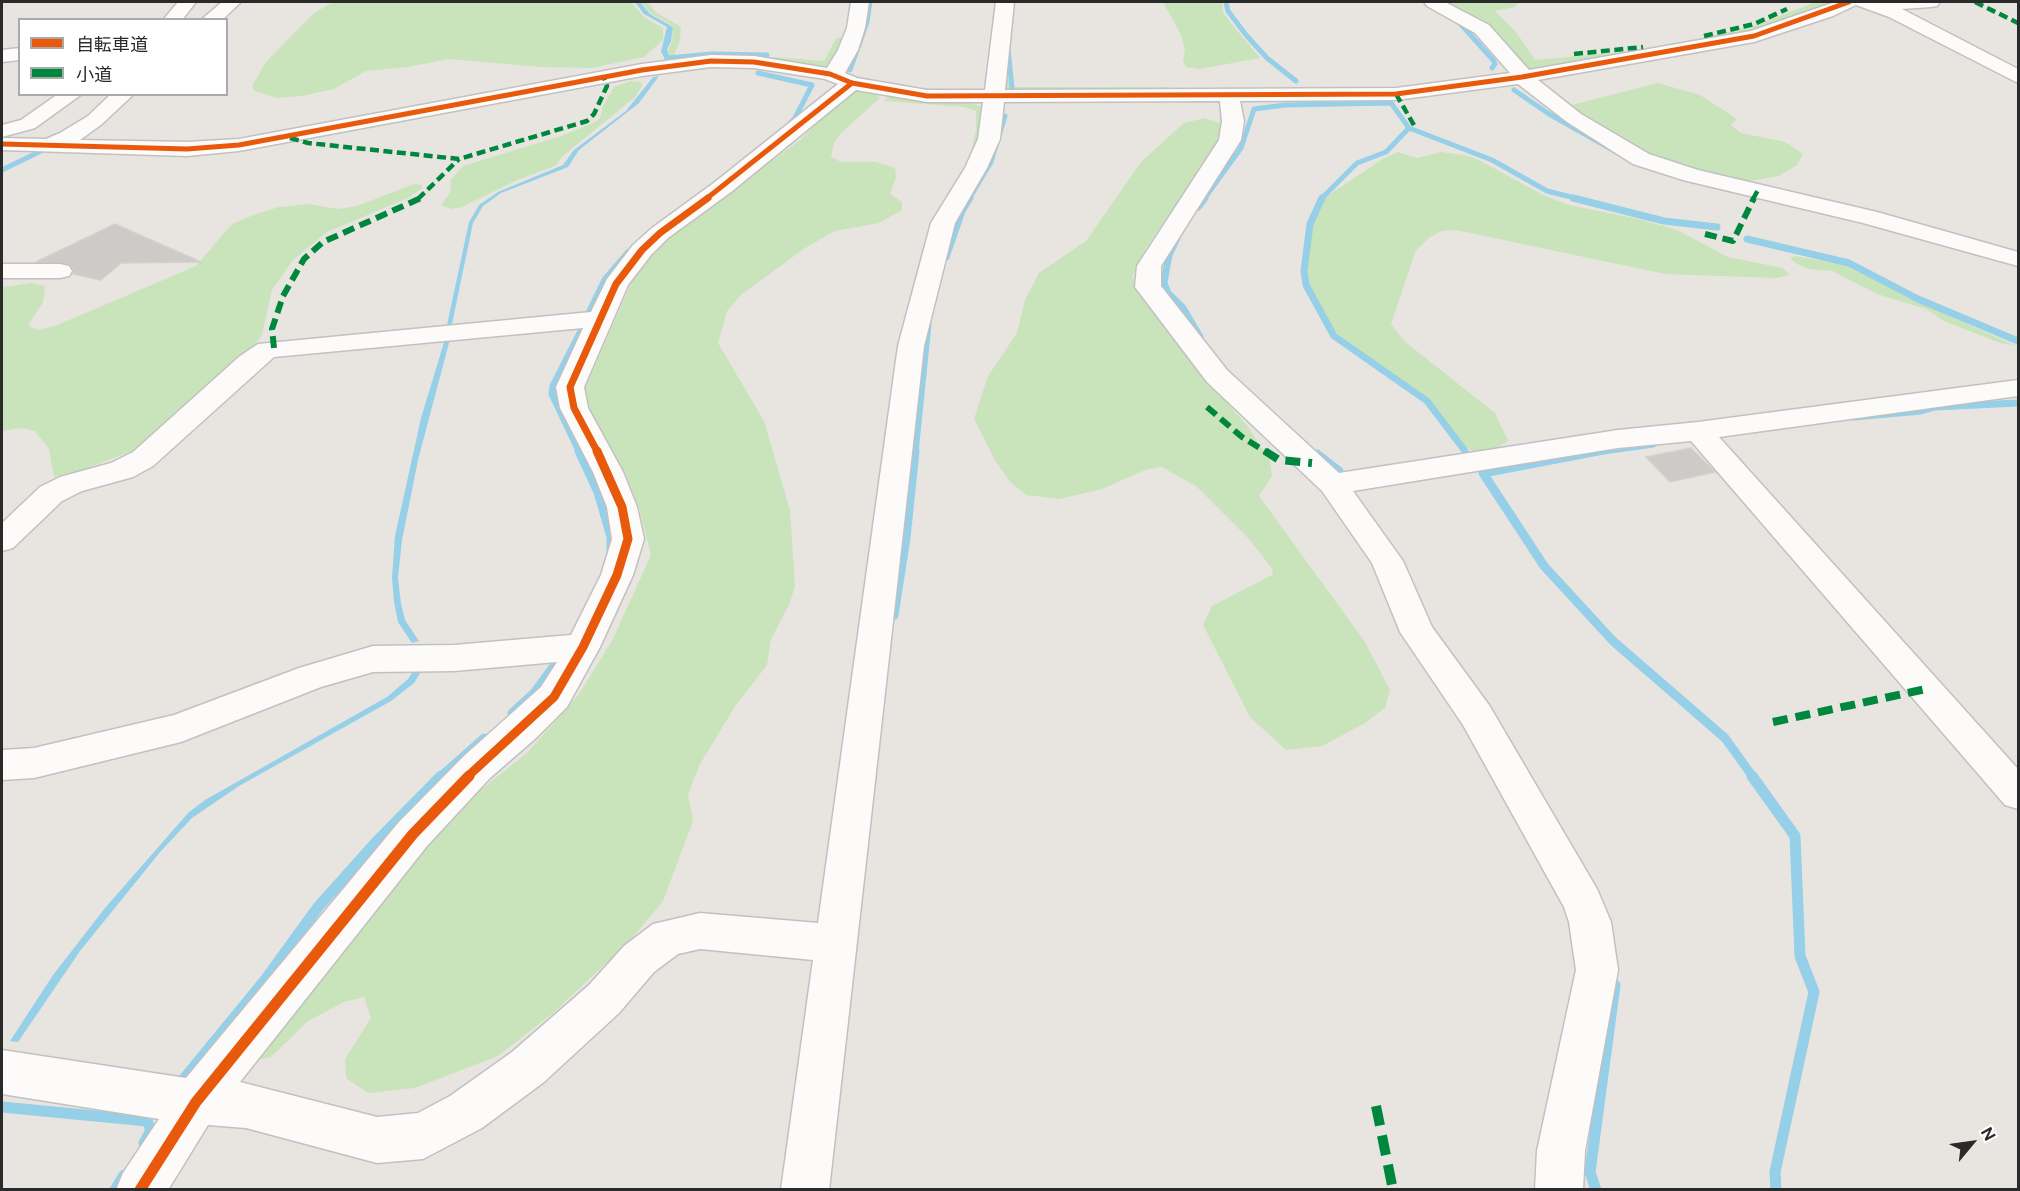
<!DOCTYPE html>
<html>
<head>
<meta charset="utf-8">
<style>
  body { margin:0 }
  #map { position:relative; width:2020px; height:1191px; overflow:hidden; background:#e8e5e0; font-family:"Public Sans","Noto Sans JP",sans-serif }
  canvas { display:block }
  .frame { position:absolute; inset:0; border:3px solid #2a2a2a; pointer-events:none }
  .legend { position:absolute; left:18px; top:18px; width:210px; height:78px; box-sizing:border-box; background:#fff; border:2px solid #aaa; margin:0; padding:8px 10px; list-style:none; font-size:18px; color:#2a2a2a }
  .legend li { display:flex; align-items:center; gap:12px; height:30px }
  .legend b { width:30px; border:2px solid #aaa }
  .north { position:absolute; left:1942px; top:1113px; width:60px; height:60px; -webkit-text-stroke:4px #fff; paint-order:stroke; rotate:61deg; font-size:16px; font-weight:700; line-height:24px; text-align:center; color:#2a2a2a }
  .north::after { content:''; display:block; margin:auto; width:21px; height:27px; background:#2a2a2a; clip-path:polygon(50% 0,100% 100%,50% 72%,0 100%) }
</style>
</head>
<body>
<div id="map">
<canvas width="2020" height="1191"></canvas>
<div class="frame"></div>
<ul class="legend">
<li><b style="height:8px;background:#e8590c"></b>自転車道</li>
<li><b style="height:8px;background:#00873e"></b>小道</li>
</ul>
<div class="north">N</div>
</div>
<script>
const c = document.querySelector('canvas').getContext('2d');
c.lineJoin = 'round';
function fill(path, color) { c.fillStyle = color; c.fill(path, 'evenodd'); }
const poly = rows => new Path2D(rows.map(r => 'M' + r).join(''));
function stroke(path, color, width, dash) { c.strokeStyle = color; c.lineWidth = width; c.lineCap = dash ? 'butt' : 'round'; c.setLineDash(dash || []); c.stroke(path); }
fill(poly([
  [332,2,631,2,644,17,663,28,663,40,644,57,592,68,540,67,449,59,408,67,366,71,334,89,302,96,277,98,255,91,252,86,266,62,312,15],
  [641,2,647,2,657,13,681,27,680,40,673,58,735,54,824,61,836,38,849,37,837,66,823,70,665,63,670,58,668,52,672,41,673,26,650,13],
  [1013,2,1010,58,1014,87,1168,87,1170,93,1015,93,1002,88,1007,3],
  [1163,2,1222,2,1223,12,1230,22,1260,58,1200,69,1186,67,1183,61,1185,50,1181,35],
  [1436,2,1518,2,1515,7,1495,11,1516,32,1535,60,1656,49,1526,72],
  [1816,2,1837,2,1829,7,1760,29,1692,44,1688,42,1753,26],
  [631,81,641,82,642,86,635,97,564,155,555,166,517,180,462,207,452,209,441,205,450,193,451,180,463,166,561,136,595,122,600,118,603,106,614,87],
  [1658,83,1700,95,1737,119,1731,125,1741,133,1785,142,1803,154,1797,165,1779,176,1749,181,1728,178,1650,156,1568,106],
  [855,90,874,93,880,98,841,133,834,143,831,157,841,162,876,162,895,168,896,177,890,194,902,202,902,210,879,223,835,231,805,248,742,294,727,311,718,343,764,421,790,510,795,586,789,605,771,639,767,665,736,705,700,764,688,794,693,821,663,901,629,942,553,1013,498,1056,415,1088,368,1093,346,1078,345,1059,371,1018,364,997,344,1002,308,1021,271,1057,255,1061,382,891,478,792,528,752,579,694,612,641,651,555,639,508,626,475,588,415,583,393,632,281,663,241,800,140,847,93],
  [890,94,971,103,984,108,979,153,971,152,976,130,976,111,965,107,884,101],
  [1205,118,1219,123,1223,129,1219,143,1146,248,1132,277,1197,368,1248,427,1270,461,1272,476,1259,496,1365,642,1390,690,1385,708,1365,723,1322,746,1286,750,1250,717,1203,625,1212,606,1272,575,1273,570,1250,540,1196,486,1162,467,1145,470,1102,489,1059,499,1027,495,1011,483,996,462,974,419,988,376,1017,333,1025,300,1039,273,1086,241,1141,162,1184,123],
  [1398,152,1417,158,1441,152,1464,155,1479,160,1543,195,1569,205,1638,219,1677,230,1728,257,1783,268,1790,275,1776,278,1665,274,1456,230,1442,231,1430,237,1416,250,1391,324,1404,341,1495,413,1508,441,1491,451,1474,452,1466,447,1430,401,1331,329,1309,285,1306,272,1309,245,1313,224,1327,196,1383,159],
  [414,184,422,185,422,188,408,198,327,232,293,260,272,290,262,335,250,351,148,445,77,472,54,477,49,449,35,431,22,428,2,431,2,287,32,283,45,286,43,302,28,325,37,330,55,326,196,266,232,224,256,214,279,207,309,204,338,209,357,206],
  [1795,256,1846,265,1908,297,2016,346,2000,343,1944,321,1926,309,1877,294,1832,271,1810,269,1797,264,1790,258]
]), '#c9e3ba');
fill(poly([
  [635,2,640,2,650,14,673,27,671,41,666,52,670,58,665,59,661,52,667,27,644,14],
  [659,76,639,103,579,150,568,167,501,193,483,206,473,223,452,324,447,325,469,222,479,205,498,192,563,165,574,150,626,111,653,77],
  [445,339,450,339,418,460,402,540,398,578,401,604,405,620,419,641,412,643,398,622,394,602,392,578,395,536,421,418],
  [420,661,427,662,414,683,391,701,239,786,192,818,161,851,80,951,18,1042,10,1041,53,975,105,908,188,813,205,800,387,697,408,679]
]), '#95cfe8');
stroke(poly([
  [1226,2,1228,11,1246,35,1267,58,1296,81],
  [1457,20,1493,60,1495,64,1492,68],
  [1008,48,1012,88],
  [665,51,667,58,712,54,767,55],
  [850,70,867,22,870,2],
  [758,73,812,85,795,118,787,127],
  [1514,90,1549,114,1627,158],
  [2,170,43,150],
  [969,199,991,162,1005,116],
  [1204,199,1241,148,1254,109,1285,105,1391,103,1409,128,1492,160,1547,191,1579,199],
  [1321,199,1357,163,1386,152,1409,128]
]), '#95cfe8', 5);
stroke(poly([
  [1322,198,1310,224,1304,271,1306,285,1334,336,1427,401,1465,451],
  [1573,198,1664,221,1717,227],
  [1198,207,1205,198],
  [1177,238,1169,255,1164,283,1168,293,1183,308,1200,337],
  [1747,239,1849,263,1918,299,2018,341],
  [946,257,962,211,970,198],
  [589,313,605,280,628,253],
  [1854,417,1921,411,1935,407,2018,403],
  [580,453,552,394,553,386,583,327],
  [915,453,928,325],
  [1590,453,1653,444]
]), '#95cfe8', 7);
stroke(poly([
  [579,451,598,492,611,537,611,553],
  [1598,451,1483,473,1544,566,1613,641,1725,738,1753,777],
  [1317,454,1339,471],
  [894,615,906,538,915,451],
  [512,713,534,693,554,666],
  [440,777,484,738]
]), '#95cfe8', 9);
stroke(poly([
  [1752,776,1795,836,1800,956,1814,992,1775,1172,1776,1190],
  [183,1080,265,980,318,907,378,840,441,776],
  [2,1107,147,1121,151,1130,144,1143],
  [115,1190,124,1175],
  [1596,1190,1590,1172,1615,985]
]), '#95cfe8', 11);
const building = poly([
  [115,224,201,262,121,263,101,280,73,274,74,270,69,264,36,262,115,224],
  [1691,448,1715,472,1670,482,1646,457,1691,448]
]);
fill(building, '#cdcbc7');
stroke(building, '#d3d1cc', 1.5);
const minor = poly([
  [178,2,196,2,182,20,163,20,178,2],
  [222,2,241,2,222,20,201,20,222,2],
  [851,2,869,2,865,28,858,50,845,73,857,78,927,90,985,90,996,2,1014,2,1005,90,1396,88,1510,73,1475,33,1427,6,1424,2,1445,2,1489,25,1529,70,1751,31,1835,2,1940,2,1937,6,1931,7,1902,9,2018,69,2018,83,1889,17,1856,5,1833,16,1754,42,1538,80,1581,114,1649,154,1698,170,1877,212,2018,252,2018,266,1863,223,1683,180,1633,164,1567,122,1518,84,1396,100,1240,101,1244,121,1241,140,1161,266,1161,286,1227,370,1339,473,1618,430,1698,422,2018,380,2018,396,1719,437,2018,769,2018,809,2005,805,1691,441,1618,448,1353,491,1403,561,1432,627,1489,705,1597,889,1611,922,1618,970,1585,1151,1583,1190,1535,1190,1537,1151,1576,970,1569,922,1564,907,1463,725,1400,632,1372,563,1322,491,1207,382,1135,287,1137,266,1219,140,1222,121,1220,101,1004,102,1000,139,987,168,955,223,924,346,829,1190,781,1190,813,960,700,949,678,954,654,972,619,1013,544,1082,482,1128,423,1159,377,1163,246,1128,208,1125,168,1190,116,1190,123,1173,159,1119,2,1094,2,1050,186,1078,399,822,464,756,541,687,557,662,454,671,373,672,321,687,181,742,34,778,2,780,2,750,34,748,174,715,299,668,373,646,454,645,571,635,601,575,612,539,607,507,593,472,560,408,556,387,583,328,274,357,153,466,133,477,82,491,62,501,13,548,2,551,2,523,40,487,60,477,111,463,133,452,240,356,258,344,591,312,607,279,633,245,652,228,715,182,838,84,825,79,754,68,711,67,642,76,239,151,187,156,2,150,2,138,46,139,60,133,88,116,111,94,134,94,102,124,80,140,187,142,239,139,642,64,711,55,754,56,827,68,838,50,847,28,851,2],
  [856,90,927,102,983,102,978,139,965,168,931,223,898,346,818,923,700,913,653,924,624,946,589,985,512,1052,450,1096,418,1113,377,1117,240,1082,427,846,490,778,536,738,567,707,600,647,633,575,644,539,637,507,623,472,588,408,584,387,628,285,651,255,668,238,731,192,856,90],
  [20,48,20,60,2,62,2,50,20,48],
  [58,94,82,94,35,128,2,137,2,125,21,120,58,94],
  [2,264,60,264,69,266,72,271,69,276,60,278,2,278,2,264]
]);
stroke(minor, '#c2c1c1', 3);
fill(minor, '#fcfbfa');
stroke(poly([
  [1975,2,2018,23],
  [1704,36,1754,24,1787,9],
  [1574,54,1643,47],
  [1396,94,1415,127],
  [290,138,308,143,459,159,587,121,594,114,607,86,604,78],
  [418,199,459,159],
  [1753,199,1758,190]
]), '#00873e', 4.5, [9, 4.5]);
stroke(poly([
  [1705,234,1733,241,1754,198],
  [274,348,272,329,283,296,304,259,323,242,421,198],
  [1207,407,1242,437,1268,453]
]), '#00873e', 6, [12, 6]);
stroke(poly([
  [1265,451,1279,460,1312,463],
  [1773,722,1926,689]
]), '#00873e', 8, [15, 8]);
stroke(poly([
  [1376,1106,1393,1190]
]), '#00873e', 10, [20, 10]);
stroke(poly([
  [2,144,187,149,239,145,642,70,711,61,754,62,830,74,852,83,927,96,1396,94,1522,77,1754,36,1849,2],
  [706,199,852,83]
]), '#e8590c', 5);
stroke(poly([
  [598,453,574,408,570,387,616,284,642,250,660,233,708,198]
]), '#e8590c', 7);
stroke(poly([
  [467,777,554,697,583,647,617,575,628,539,622,507,597,451]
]), '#e8590c', 9);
stroke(poly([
  [140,1190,196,1102,413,834,469,776]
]), '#e8590c', 11);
</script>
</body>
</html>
